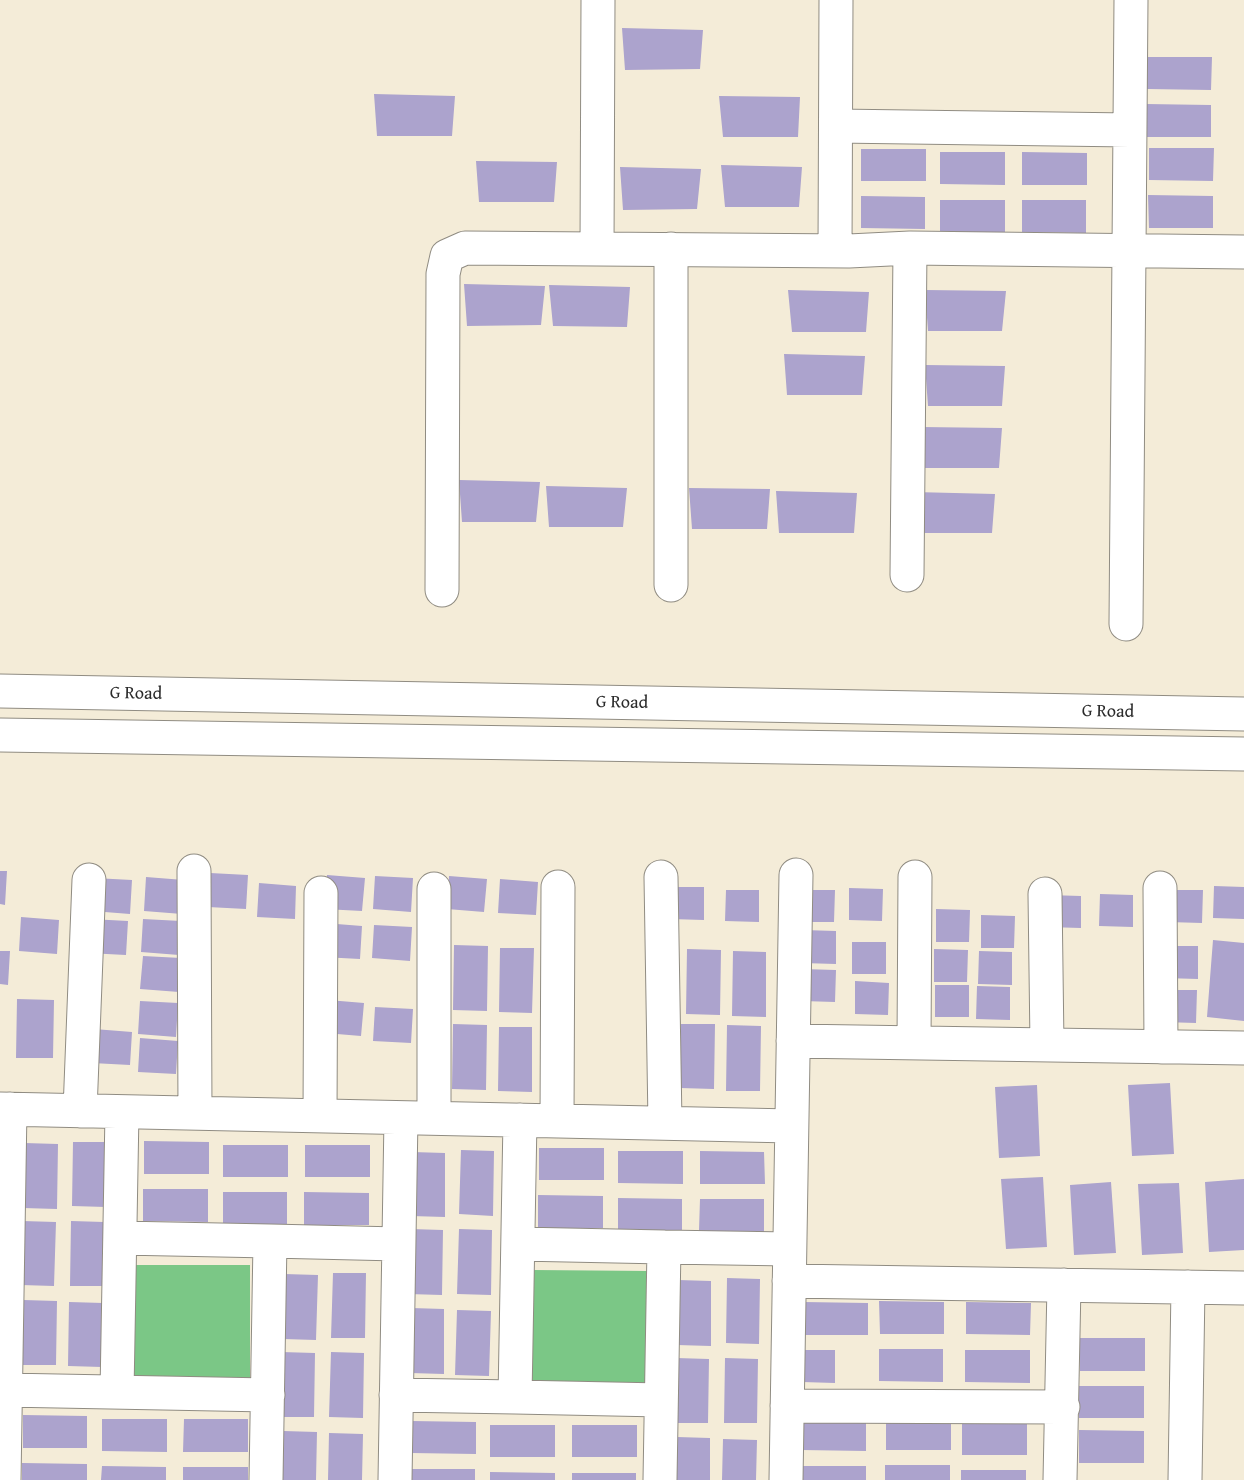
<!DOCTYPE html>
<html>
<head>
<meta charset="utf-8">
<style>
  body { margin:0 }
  canvas { display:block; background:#f4ecd8 }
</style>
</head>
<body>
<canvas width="1244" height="1480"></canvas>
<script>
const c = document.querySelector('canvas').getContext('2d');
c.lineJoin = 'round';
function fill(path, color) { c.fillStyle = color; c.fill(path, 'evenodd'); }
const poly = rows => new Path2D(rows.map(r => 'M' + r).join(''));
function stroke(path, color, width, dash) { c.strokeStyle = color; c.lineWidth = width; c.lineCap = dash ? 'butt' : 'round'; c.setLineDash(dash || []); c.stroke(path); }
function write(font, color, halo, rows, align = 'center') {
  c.font = font + ' "Gentium Book Plus",serif'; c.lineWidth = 6; c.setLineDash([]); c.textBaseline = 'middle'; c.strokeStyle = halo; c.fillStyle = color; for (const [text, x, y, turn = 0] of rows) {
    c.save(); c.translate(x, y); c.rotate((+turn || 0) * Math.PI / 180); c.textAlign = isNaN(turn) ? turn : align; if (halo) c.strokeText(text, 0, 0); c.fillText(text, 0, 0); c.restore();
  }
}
fill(poly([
  [132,1265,250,1265,250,1383,132,1382],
  [532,1270,650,1271,650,1389,532,1388]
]), '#7bc786');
fill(poly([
  [622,28,703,30,700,69,625,70],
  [1147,57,1212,57,1211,90,1147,89],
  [374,94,455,96,452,136,377,136],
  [719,96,800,97,798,137,723,137],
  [1146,104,1211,105,1211,137,1147,137],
  [1149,148,1214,148,1213,181,1149,180],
  [861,149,926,149,926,181,861,181],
  [940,152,1005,152,1005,185,940,184],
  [1022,152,1087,153,1087,185,1022,185],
  [476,161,557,162,554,202,479,202],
  [721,165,802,167,799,207,725,207],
  [620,167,701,169,697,209,623,210],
  [1148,195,1213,196,1213,228,1149,228],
  [861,196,925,197,925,229,861,228],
  [940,200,1005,200,1005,232,940,232],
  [1022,200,1086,200,1086,233,1022,232],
  [464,284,545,286,541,325,467,326],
  [549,285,630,287,627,327,553,326],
  [788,290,869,292,866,332,792,332],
  [925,290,1006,291,1002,331,928,331],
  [784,354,865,356,862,395,787,395],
  [925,365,1005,366,1002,406,928,406],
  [921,427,1002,428,999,468,924,468],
  [459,480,540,482,536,522,462,522],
  [546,486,627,488,623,527,549,527],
  [689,488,770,489,767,529,692,529],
  [776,491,857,493,854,533,779,533],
  [914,492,995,494,992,533,918,533],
  [0,871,7,871,5,905,0,904],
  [210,873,248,875,246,909,208,907],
  [327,875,365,878,362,911,324,909],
  [375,876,413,878,411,912,373,909],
  [449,876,487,879,484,912,447,909],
  [146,877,184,880,182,914,144,911],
  [94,878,132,880,130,914,92,911],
  [500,879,538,882,536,915,498,913],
  [259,883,296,886,295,919,257,917],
  [1214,886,1244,887,1244,919,1213,918],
  [671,887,704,887,704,920,670,919],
  [849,888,883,889,882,921,849,920],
  [726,890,759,890,759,922,725,921],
  [802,890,835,890,834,922,801,922],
  [1169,890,1203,890,1202,923,1168,922],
  [1100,894,1133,895,1133,927,1099,926],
  [1048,895,1081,896,1081,928,1047,927],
  [936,909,970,910,969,942,936,942],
  [981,915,1015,916,1014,948,981,948],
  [21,917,59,920,57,954,19,951],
  [90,919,128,921,126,955,87,953],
  [143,919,181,921,179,955,141,952],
  [324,923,362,926,360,959,322,957],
  [374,925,412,927,410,961,372,958],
  [803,930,836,931,836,964,802,963],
  [1213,940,1244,943,1244,1021,1207,1017],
  [852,942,886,942,886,974,852,974],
  [454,945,488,946,487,1011,453,1010],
  [1165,946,1198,946,1198,979,1164,978],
  [500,948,534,948,532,1013,499,1012],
  [687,949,721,950,720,1015,686,1014],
  [934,949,968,950,967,982,934,982],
  [0,951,10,951,8,985,0,984],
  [733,951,766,952,766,1017,732,1016],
  [979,951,1012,952,1012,985,978,984],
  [143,956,181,958,179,992,140,989],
  [802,969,836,970,835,1002,802,1001],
  [855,981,889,983,888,1015,855,1014],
  [935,985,969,985,969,1017,935,1017],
  [977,986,1010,987,1010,1020,976,1019],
  [1163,990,1197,990,1196,1023,1163,1022],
  [17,999,54,1000,53,1058,16,1058],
  [328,1000,364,1003,361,1036,325,1033],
  [140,1001,178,1003,176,1037,138,1034],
  [375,1007,413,1009,411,1043,373,1041],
  [453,1024,487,1025,486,1090,452,1089],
  [681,1024,715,1024,714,1089,680,1088],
  [727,1025,761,1026,760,1091,726,1091],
  [499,1027,532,1027,532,1092,498,1091],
  [94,1029,132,1032,130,1065,92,1063],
  [140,1038,178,1041,176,1074,138,1072],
  [1170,1083,1174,1154,1132,1156,1128,1085],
  [1037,1085,1040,1156,999,1158,995,1087],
  [144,1141,209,1142,209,1174,144,1174],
  [73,1142,106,1142,106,1207,72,1206],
  [24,1143,58,1144,57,1209,23,1208],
  [223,1145,288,1145,288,1177,223,1177],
  [305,1145,370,1145,370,1177,305,1177],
  [539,1148,604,1148,604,1180,539,1180],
  [461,1150,494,1151,493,1216,459,1214],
  [618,1151,683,1151,683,1184,618,1183],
  [700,1151,764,1152,765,1184,700,1184],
  [412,1152,445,1153,445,1217,411,1216],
  [1043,1177,1047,1247,1006,1249,1001,1179],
  [1244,1179,1244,1250,1209,1252,1205,1182],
  [1111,1182,1116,1253,1074,1255,1070,1185],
  [1179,1183,1183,1253,1142,1255,1138,1184],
  [143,1189,208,1189,208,1222,143,1221],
  [223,1192,287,1192,287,1225,223,1225],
  [304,1192,369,1193,369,1225,304,1225],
  [538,1195,603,1196,603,1228,538,1228],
  [618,1198,682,1199,682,1231,618,1231],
  [700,1199,764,1199,764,1232,699,1231],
  [22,1221,56,1222,54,1286,21,1285],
  [71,1221,104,1222,104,1286,70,1286],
  [410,1229,443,1230,442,1295,408,1294],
  [459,1229,492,1230,491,1295,457,1294],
  [333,1273,366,1273,365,1338,331,1338],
  [284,1274,318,1275,316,1340,283,1339],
  [727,1278,760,1279,759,1344,726,1343],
  [678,1280,711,1281,711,1346,677,1345],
  [23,1300,57,1301,56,1365,23,1365],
  [879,1301,944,1302,944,1334,880,1334],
  [69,1302,103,1303,102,1367,68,1366],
  [803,1302,868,1303,868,1335,803,1335],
  [966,1302,1031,1303,1030,1335,966,1334],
  [411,1308,444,1309,444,1374,410,1373],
  [457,1310,491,1311,489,1376,455,1375],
  [1080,1338,1145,1338,1145,1371,1080,1371],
  [879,1349,943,1349,943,1382,879,1381],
  [802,1350,835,1350,835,1383,802,1382],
  [965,1350,1030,1350,1030,1383,965,1382],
  [281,1352,315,1353,314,1417,281,1417],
  [331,1352,364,1353,363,1418,329,1417],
  [676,1358,709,1359,708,1423,674,1423],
  [725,1358,758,1359,757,1423,724,1423],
  [1079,1386,1144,1386,1144,1418,1079,1418],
  [23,1415,87,1416,87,1448,23,1448],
  [886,1417,951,1418,951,1450,886,1450],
  [801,1418,866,1419,866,1451,801,1450],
  [102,1419,167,1419,167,1452,102,1451],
  [184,1419,248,1419,248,1452,183,1452],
  [411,1421,476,1422,476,1454,411,1453],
  [962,1422,1027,1422,1027,1455,962,1455],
  [490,1425,555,1425,555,1457,490,1457],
  [572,1425,637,1425,637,1457,572,1457],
  [1079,1430,1144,1431,1144,1463,1079,1463],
  [283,1431,317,1432,316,1480,282,1480],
  [329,1433,363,1434,362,1480,328,1480],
  [677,1437,710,1438,710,1480,676,1480],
  [723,1439,757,1440,756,1480,722,1480],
  [22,1463,87,1464,87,1480,22,1480],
  [885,1465,950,1465,950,1480,885,1480],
  [102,1466,166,1467,166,1480,101,1480],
  [801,1466,866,1466,866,1480,801,1480],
  [183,1467,248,1467,248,1480,183,1480],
  [410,1469,475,1469,475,1480,410,1480],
  [961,1470,1026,1470,1026,1480,961,1480],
  [490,1472,555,1473,555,1480,490,1480],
  [572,1473,636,1473,636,1480,572,1480]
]), '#aca3cd');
const minor = poly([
  [598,0,597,249,849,251,910,248],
  [836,126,1130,130],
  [835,251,836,0],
  [907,575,910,248,1244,252],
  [671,585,671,249],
  [442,590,443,274,447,256,465,248,597,249],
  [1126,624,1131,0],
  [194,871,195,1113],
  [661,877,665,1123],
  [1160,888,1161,1047],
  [1045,894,1047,1045],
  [793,1041,1244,1048],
  [914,1043,915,877],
  [0,1109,791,1126],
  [80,1111,89,880],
  [320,1116,321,893],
  [434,1118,434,889],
  [557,1121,558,887],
  [120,1238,270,1241],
  [518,1244,664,1247],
  [789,1281,1244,1288],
  [5,1390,268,1395],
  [117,1392,122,1112],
  [396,1395,515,1397,520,1120],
  [515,1397,661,1400],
  [787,1406,1063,1407],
  [4,1480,10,1109],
  [266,1480,270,1241,398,1244],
  [395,1480,401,1118],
  [660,1480,664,1247,789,1249],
  [786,1480,796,875],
  [1060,1480,1064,1285],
  [1185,1480,1188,1287]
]);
const tertiary = poly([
  [0,691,1244,714],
  [0,735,1244,754]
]);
stroke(minor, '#908c82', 35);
stroke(tertiary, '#908c82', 35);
stroke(minor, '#fff', 33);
stroke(tertiary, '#fff', 33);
write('18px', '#2b2b2b', '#fff', [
  ["G Road",136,694,1],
  ["G Road",622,703,1],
  ["G Road",1108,712,1]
]);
</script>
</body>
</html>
